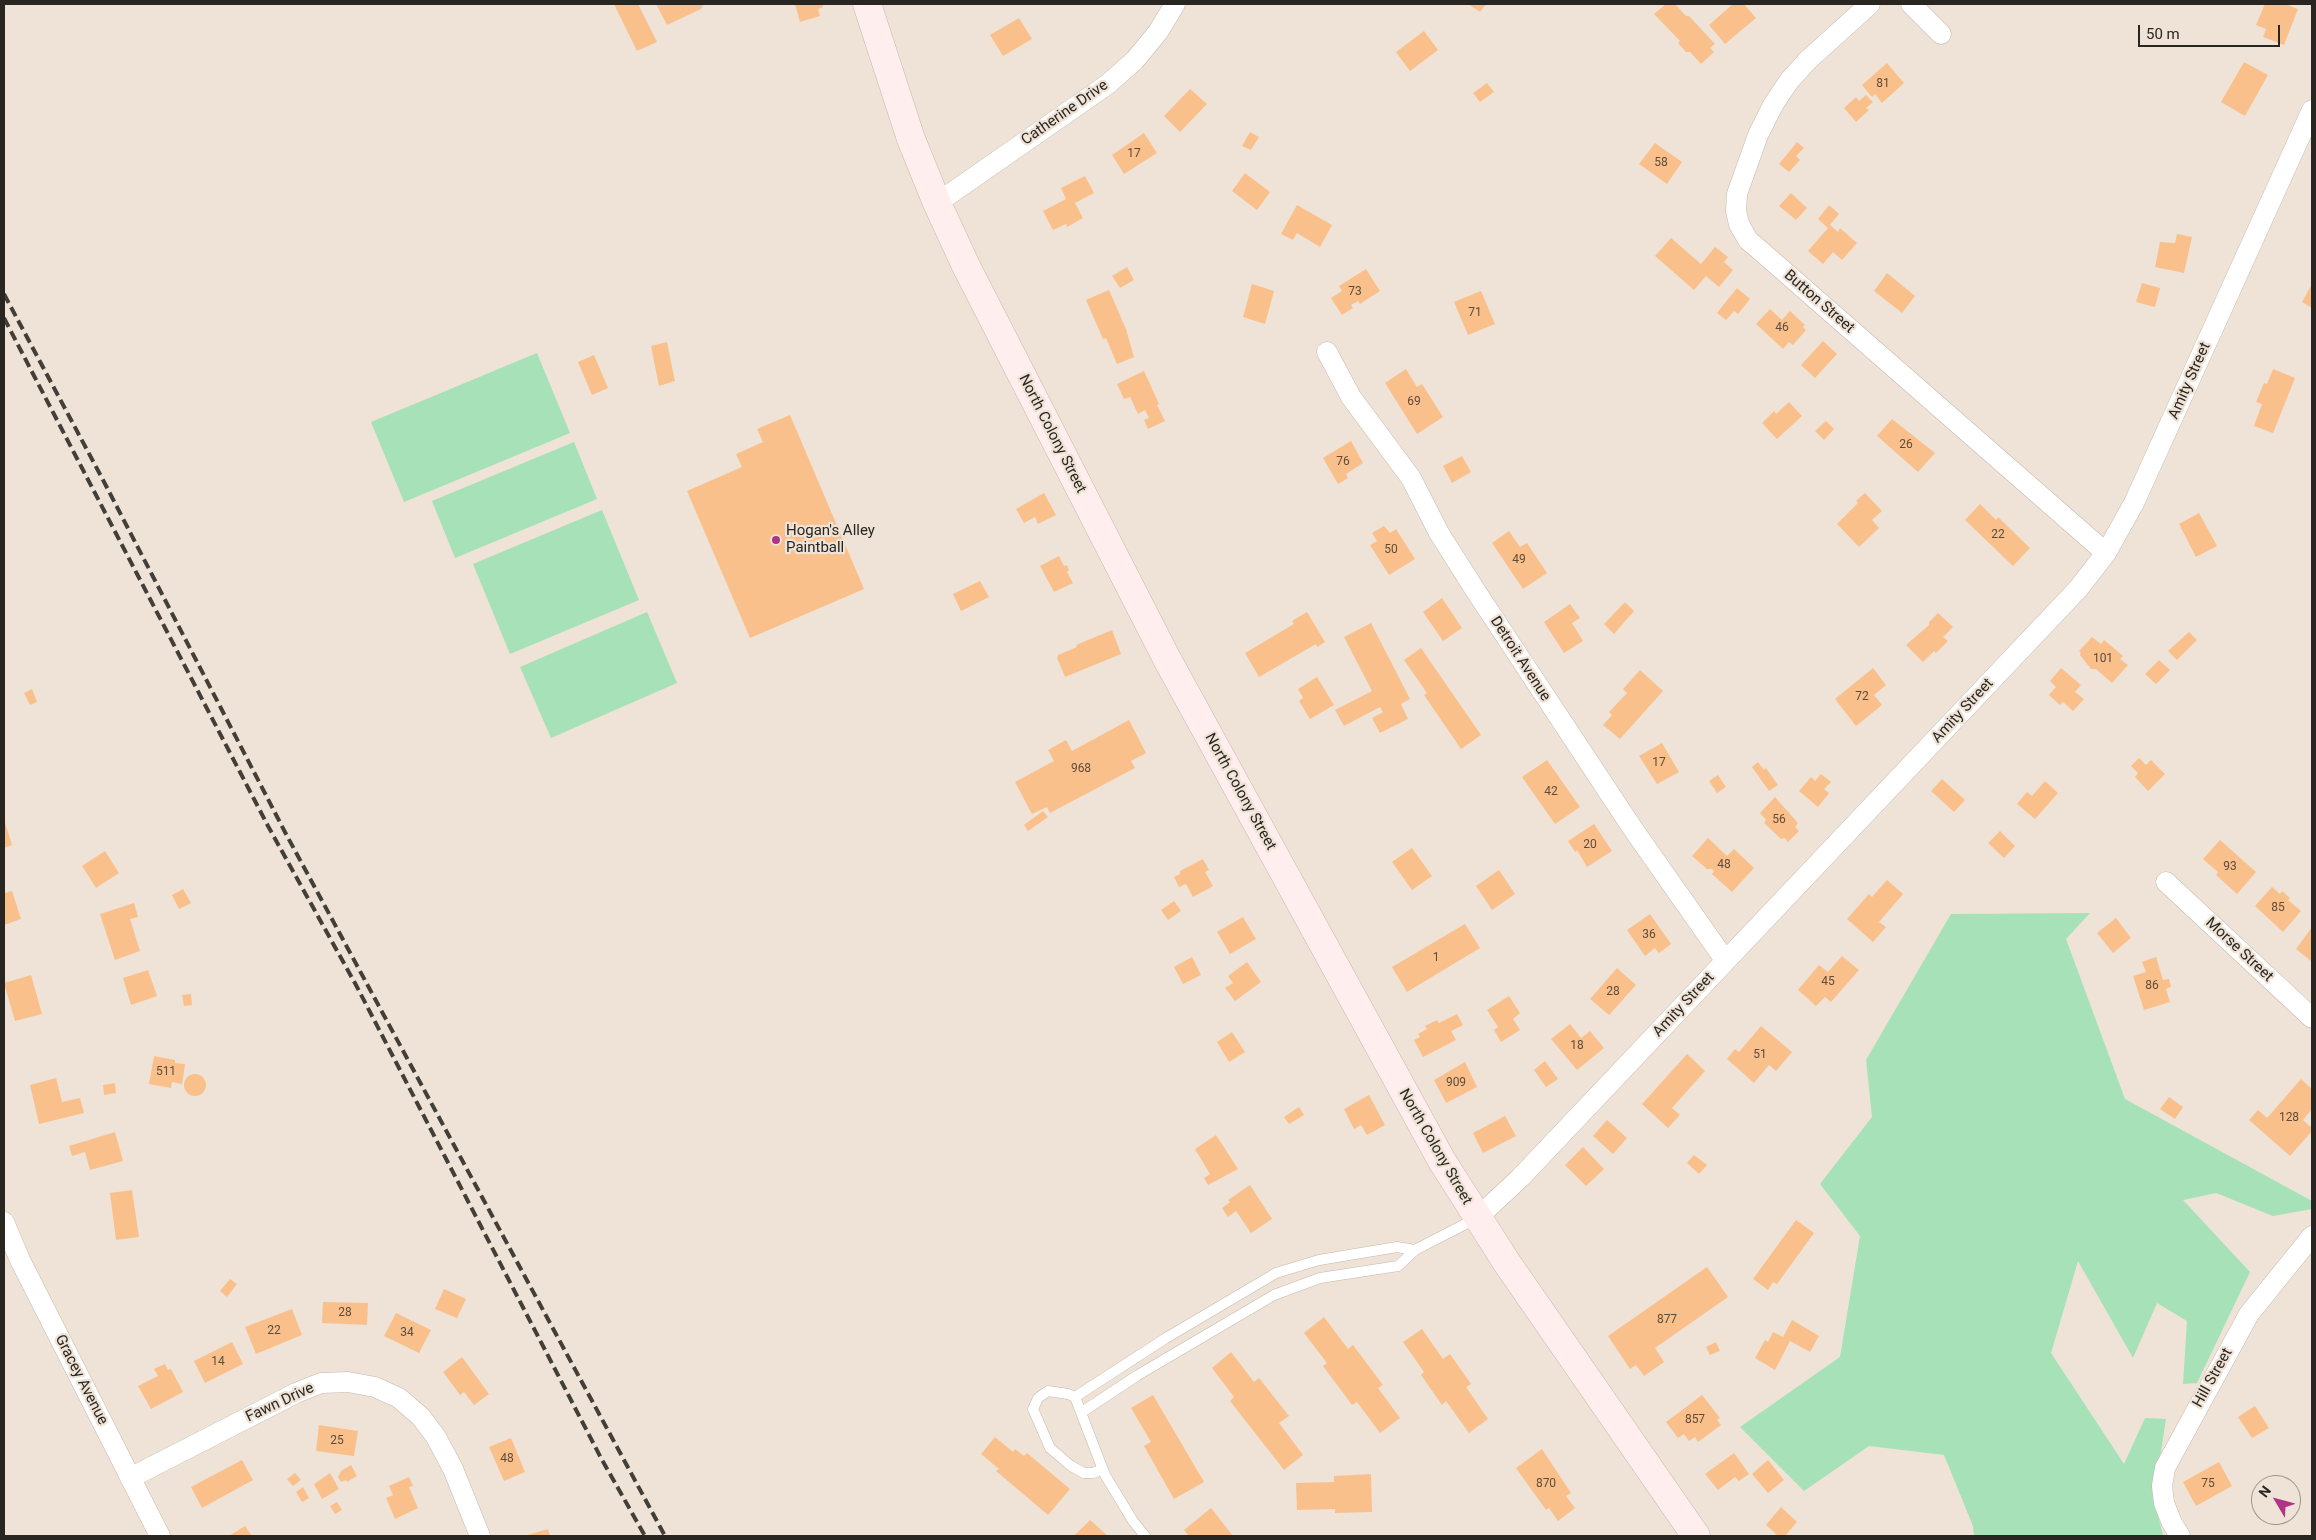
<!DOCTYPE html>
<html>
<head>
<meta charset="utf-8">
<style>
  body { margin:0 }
  #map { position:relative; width:2316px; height:1540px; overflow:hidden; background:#eee3d6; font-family:Roboto,sans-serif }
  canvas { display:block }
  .frame { position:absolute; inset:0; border:5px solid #292520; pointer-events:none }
  .north { position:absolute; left:2251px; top:1475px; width:50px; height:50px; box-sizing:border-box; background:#eee3d6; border:1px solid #9f978d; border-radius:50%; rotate:307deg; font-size:14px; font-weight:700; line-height:20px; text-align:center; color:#292520 }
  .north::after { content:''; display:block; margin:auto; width:18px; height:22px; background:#af3487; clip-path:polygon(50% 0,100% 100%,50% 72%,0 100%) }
  .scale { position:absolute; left:2138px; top:25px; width:142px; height:22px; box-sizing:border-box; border:2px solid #292520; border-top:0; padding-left:6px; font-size:15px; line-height:18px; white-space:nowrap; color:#292520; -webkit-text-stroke:4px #eee3d6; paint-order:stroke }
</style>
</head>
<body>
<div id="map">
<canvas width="2316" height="1540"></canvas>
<div class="frame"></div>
<div class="north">N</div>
<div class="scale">50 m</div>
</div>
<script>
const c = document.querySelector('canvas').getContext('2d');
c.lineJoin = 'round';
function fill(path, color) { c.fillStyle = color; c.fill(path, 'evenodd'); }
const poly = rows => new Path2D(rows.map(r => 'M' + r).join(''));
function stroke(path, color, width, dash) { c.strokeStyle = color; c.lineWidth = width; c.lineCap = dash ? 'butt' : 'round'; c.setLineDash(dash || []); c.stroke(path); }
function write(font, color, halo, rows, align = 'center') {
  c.font = font + ' Roboto,sans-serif'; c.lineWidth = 4.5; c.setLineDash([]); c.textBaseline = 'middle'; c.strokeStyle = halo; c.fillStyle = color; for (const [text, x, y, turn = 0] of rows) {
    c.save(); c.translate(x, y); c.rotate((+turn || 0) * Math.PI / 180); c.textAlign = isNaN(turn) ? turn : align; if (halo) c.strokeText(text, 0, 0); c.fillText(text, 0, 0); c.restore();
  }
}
fill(poly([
  [537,353,570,433,404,502,371,422],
  [574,442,597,499,455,558,432,501],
  [602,510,639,600,510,654,473,564],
  [647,612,677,683,551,738,520,667],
  [2090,913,2066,939,2125,1099,2312,1201,2312,1209,2273,1216,2216,1193,2183,1200,2250,1272,2197,1383,2183,1384,2187,1321,2157,1303,2133,1358,2078,1261,2051,1353,2124,1464,2145,1418,2166,1419,2154,1498,2163,1536,1974,1536,1973,1526,1944,1455,1869,1446,1804,1491,1740,1427,1840,1357,1860,1236,1820,1184,1872,1117,1866,1060,1951,914]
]), '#a6e1b8');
fill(poly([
  [614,4,638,4,657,42,637,51],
  [656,4,702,4,703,5,701,9,667,25],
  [795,4,822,4,823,7,818,9,820,16,800,22],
  [1468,4,1486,4,1480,12],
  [1666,4,1675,4,1686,16,1689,16,1715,44,1710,48,1714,52,1701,64,1690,52,1686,52,1678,43,1680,41,1654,14],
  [1733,4,1744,4,1756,18,1725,44,1709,25],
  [2265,4,2285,4,2298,9,2284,45,2263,37,2266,29,2256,25],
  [1019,18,1032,39,1003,56,990,35],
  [1424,31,1438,50,1410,71,1396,52],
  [2244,62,2268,75,2245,116,2221,102],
  [1887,63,1904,83,1882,103,1875,94,1872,97,1862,85],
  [1487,83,1494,92,1480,102,1473,93],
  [1190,89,1207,104,1180,132,1164,116],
  [1866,95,1873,102,1866,108,1869,110,1856,122,1844,108,1856,97,1859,101],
  [1250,132,1259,137,1251,150,1242,146],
  [1144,133,1157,153,1124,174,1112,155],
  [1797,142,1804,148,1796,156,1800,160,1789,172,1779,164],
  [1655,143,1682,162,1667,184,1639,164],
  [1245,173,1270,192,1257,210,1232,191],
  [1085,176,1094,193,1075,203,1083,218,1067,227,1066,224,1053,230,1043,211,1066,199,1061,188],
  [1791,193,1807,208,1796,220,1779,206],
  [1297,205,1332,225,1320,247,1297,233,1293,240,1281,234],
  [1829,205,1839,214,1830,225,1838,232,1840,228,1857,243,1842,260,1833,252,1823,264,1808,251,1828,228,1818,219],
  [2177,234,2192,237,2184,273,2155,267,2160,242,2175,243],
  [1671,238,1701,264,1715,247,1728,257,1724,262,1733,270,1719,287,1706,276,1694,290,1655,256],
  [1127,267,1134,280,1120,288,1112,276],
  [1366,269,1380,291,1360,304,1358,301,1351,305,1353,308,1342,315,1331,298,1342,291,1339,286],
  [1887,273,1915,296,1902,313,1874,291],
  [2142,283,2160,288,2155,307,2136,302],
  [1252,284,1274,291,1265,324,1243,317],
  [2312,284,2312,308,2302,302],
  [1737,288,1750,299,1738,314,1734,311,1726,320,1717,313],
  [1109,290,1126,329,1134,357,1117,364,1106,338,1103,339,1086,300],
  [1481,291,1495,324,1468,335,1454,302],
  [1770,309,1782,320,1790,311,1805,325,1803,327,1806,330,1793,345,1789,342,1783,349,1756,324],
  [1823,341,1837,354,1815,378,1801,365],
  [667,342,675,381,659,386,651,346],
  [594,355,608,388,592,395,578,362],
  [1406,369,1417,387,1422,384,1443,417,1417,434,1385,383],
  [2273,369,2295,378,2273,433,2254,426,2262,404,2256,402,2264,383,2267,384],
  [1144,371,1159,404,1157,405,1165,421,1148,429,1144,420,1149,418,1145,410,1138,414,1130,397,1124,399,1117,384],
  [1789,402,1802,416,1777,439,1762,423,1774,411,1776,414],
  [790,415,864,589,750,638,687,491,742,467,736,454,763,442,757,429],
  [1892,419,1935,453,1918,472,1877,436],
  [1826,421,1834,429,1824,440,1815,431],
  [1351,441,1363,463,1346,474,1348,478,1338,484,1323,458],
  [1462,456,1471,472,1452,483,1443,466],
  [1044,493,1056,515,1038,524,1035,517,1024,523,1016,509],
  [1865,493,1882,511,1872,520,1879,528,1859,547,1837,524,1858,503,1856,501],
  [1980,504,1996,520,1998,517,2030,548,2013,566,1965,520],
  [2199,513,2217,546,2196,557,2179,524],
  [1384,526,1390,533,1396,529,1415,559,1389,575,1370,545,1377,541,1372,533],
  [1509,531,1520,547,1527,543,1547,573,1523,589,1492,543],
  [1059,556,1064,566,1067,565,1069,570,1067,572,1073,583,1054,592,1040,566],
  [980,581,989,597,961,611,953,594],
  [1442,598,1462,628,1443,641,1423,612],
  [1625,602,1634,611,1614,634,1604,624],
  [1570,604,1580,618,1572,623,1583,641,1564,653,1544,622],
  [1307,612,1325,642,1317,647,1316,644,1259,677,1245,653,1294,624,1292,621],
  [1938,613,1953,627,1943,637,1948,641,1936,653,1934,651,1923,662,1906,645,1929,625,1929,622],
  [1371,623,1410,699,1401,704,1408,719,1380,733,1372,718,1383,712,1380,707,1344,726,1335,710,1372,691,1344,637],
  [1112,630,1121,654,1065,677,1057,658,1058,655,1077,647,1076,645],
  [2189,632,2197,640,2177,660,2168,651],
  [2092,637,2101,644,2104,640,2123,656,2120,659,2128,665,2112,683,2096,669,2091,669,2080,655,2081,653,2079,651],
  [1421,648,1481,735,1461,749,1424,695,1427,693,1404,660],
  [2159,660,2170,670,2156,684,2145,674],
  [1873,668,1886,685,1874,695,1882,705,1856,726,1835,699],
  [2061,668,2081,685,2075,692,2084,699,2073,711,2063,702,2060,705,2049,695,2056,687,2050,681],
  [1640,670,1663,691,1620,739,1603,725,1612,715,1609,712,1627,693,1623,689],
  [1317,677,1334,705,1310,719,1299,701,1303,698,1298,689],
  [32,689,37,702,30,705,24,693],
  [1129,720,1146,753,1131,761,1135,768,1050,813,1047,807,1032,814,1015,782,1054,761,1048,750,1066,740,1072,751],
  [1662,743,1679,772,1657,784,1639,756],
  [2139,758,2146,765,2151,760,2165,774,2148,791,2135,777,2138,773,2131,766],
  [1547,760,1580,807,1555,824,1522,777],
  [1758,762,1764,770,1766,768,1778,785,1769,791,1752,767],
  [1821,774,1831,782,1824,789,1829,793,1818,807,1799,791,1811,777,1815,781],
  [1718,775,1726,787,1717,793,1709,781],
  [1942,779,1965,800,1954,812,1931,791],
  [2045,781,2058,793,2035,819,2017,804,2027,792,2032,796],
  [1775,797,1798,823,1795,827,1799,831,1788,842,1785,838,1781,839,1764,823,1766,820,1760,813],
  [1043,811,1048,817,1028,831,1024,825],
  [4,819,12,845,4,848],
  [1594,824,1612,851,1587,867,1577,850,1575,852,1568,841],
  [2000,831,2015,846,2004,858,1988,843],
  [1708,838,1727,856,1734,849,1754,868,1732,892,1712,874,1714,871,1712,869,1707,869,1692,856],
  [2220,840,2256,872,2237,894,2216,875,2218,872,2203,859],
  [1412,848,1432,876,1412,890,1392,862],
  [105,851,119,873,96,888,82,866],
  [1203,859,1209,870,1205,872,1213,886,1193,897,1186,884,1179,887,1174,877,1180,874,1180,871],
  [1499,870,1515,894,1492,910,1476,886],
  [1887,880,1903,894,1879,922,1886,927,1873,942,1847,919,1869,894,1872,897],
  [2272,887,2280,894,2282,891,2290,898,2288,900,2301,911,2283,932,2255,906],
  [183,889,191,903,179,909,172,895],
  [12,891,21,919,4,925,4,893],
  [1174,901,1181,911,1168,920,1161,910],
  [134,903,138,917,130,919,140,951,115,960,100,914],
  [1650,914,1671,944,1659,953,1655,948,1645,956,1627,930],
  [1243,917,1256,939,1230,954,1217,932],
  [2116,918,2131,938,2113,953,2097,933],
  [1465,924,1480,948,1407,992,1392,967],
  [2312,927,2312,962,2296,949],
  [1842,956,1859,970,1831,1002,1825,997,1816,1006,1798,990,1819,965,1828,972],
  [1192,957,1201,975,1183,984,1174,967],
  [2156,957,2163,980,2169,979,2171,987,2166,989,2170,1002,2144,1010,2133,976,2146,972,2142,962],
  [1247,962,1261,982,1235,1001,1225,988,1233,983,1228,976],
  [1617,968,1636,985,1609,1015,1590,999],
  [148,970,157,996,131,1005,123,978],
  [31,975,42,1014,15,1021,4,983],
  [191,994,192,1005,184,1006,182,995],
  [1509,996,1520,1013,1513,1019,1520,1030,1501,1042,1494,1030,1498,1027,1487,1010],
  [1457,1014,1463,1025,1451,1031,1456,1040,1423,1057,1414,1040,1420,1037,1418,1034,1427,1029,1425,1026,1437,1020,1439,1023],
  [1570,1024,1581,1038,1590,1031,1604,1048,1577,1070,1551,1039],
  [1761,1026,1792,1052,1776,1071,1769,1065,1754,1083,1727,1059,1735,1049,1739,1052],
  [1232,1032,1245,1052,1229,1062,1217,1042],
  [1687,1054,1705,1071,1672,1108,1680,1115,1668,1128,1642,1104],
  [154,1056,175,1060,175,1063,185,1064,182,1084,172,1082,171,1088,149,1084],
  [1545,1061,1558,1079,1546,1087,1534,1070],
  [1465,1062,1477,1087,1446,1103,1434,1080],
  '184 1085a11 11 0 1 1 22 0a11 11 0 1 1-22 0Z',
  [56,1078,62,1102,80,1098,84,1113,39,1124,30,1085],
  [2301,1079,2312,1089,2312,1109,2303,1120,2312,1128,2312,1131,2290,1156,2249,1120,2258,1110,2267,1118],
  [115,1083,116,1093,104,1095,103,1085],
  [1369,1095,1385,1125,1367,1135,1361,1125,1354,1129,1344,1109],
  [2169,1097,2183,1107,2175,1119,2160,1109],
  [1299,1107,1304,1115,1289,1124,1284,1117],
  [1505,1116,1516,1136,1483,1153,1473,1133],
  [1607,1120,1627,1138,1613,1154,1593,1136],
  [115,1132,123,1161,90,1170,85,1152,72,1156,69,1146],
  [1216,1135,1238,1169,1208,1185,1204,1178,1210,1174,1195,1149],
  [1583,1147,1604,1169,1586,1186,1565,1165],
  [1694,1155,1707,1165,1699,1174,1687,1163],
  [1250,1185,1272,1219,1251,1233,1236,1211,1228,1217,1222,1208,1230,1202,1228,1200],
  [132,1190,139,1237,116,1240,110,1193],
  [1796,1220,1814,1233,1777,1284,1773,1282,1768,1290,1753,1279],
  [1707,1267,1728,1297,1655,1348,1664,1362,1644,1376,1636,1365,1630,1369,1608,1336],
  [230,1279,237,1284,227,1297,220,1291],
  [444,1289,466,1299,457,1318,435,1309],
  [323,1302,368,1303,367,1325,322,1323],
  [292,1309,302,1335,256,1354,245,1327],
  [396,1313,431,1330,419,1353,384,1336],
  [1324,1317,1348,1349,1353,1345,1383,1385,1378,1388,1400,1418,1380,1433,1357,1402,1352,1405,1323,1366,1327,1363,1304,1333],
  [1792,1320,1819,1336,1810,1352,1790,1341,1775,1370,1755,1358,1765,1340,1768,1342,1773,1332,1783,1337],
  [1422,1329,1443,1359,1450,1354,1471,1384,1466,1387,1488,1419,1469,1433,1446,1401,1442,1405,1421,1375,1424,1372,1403,1342],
  [232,1342,243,1364,205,1383,194,1361],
  [1716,1342,1720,1351,1710,1355,1706,1347],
  [1231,1352,1254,1382,1259,1378,1289,1416,1279,1423,1303,1455,1284,1470,1230,1401,1234,1397,1212,1368],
  [462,1357,489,1394,474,1405,464,1392,460,1395,443,1372],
  [165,1364,168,1370,171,1369,183,1392,151,1409,138,1386,158,1376,154,1369],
  [1153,1395,1204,1482,1174,1499,1144,1446,1151,1442,1131,1408],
  [1702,1395,1720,1418,1717,1420,1721,1425,1698,1442,1695,1437,1689,1441,1684,1434,1678,1438,1666,1422],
  [2255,1406,2269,1428,2252,1438,2238,1417],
  [319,1425,358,1431,354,1456,316,1451],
  [995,1437,1013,1452,1015,1449,1024,1456,1027,1453,1070,1489,1048,1515,996,1471,999,1469,981,1454],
  [511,1438,525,1472,504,1481,489,1447],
  [1542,1449,1571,1493,1566,1496,1575,1508,1558,1521,1549,1508,1546,1510,1516,1468],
  [1734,1453,1749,1474,1739,1481,1735,1477,1718,1490,1705,1474],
  [242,1460,253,1480,202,1508,191,1487],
  [1768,1460,1784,1480,1768,1493,1752,1474],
  [2219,1462,2232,1486,2196,1506,2183,1482],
  [351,1465,357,1476,347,1482,346,1480,341,1482,338,1477,341,1471],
  [295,1473,301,1480,293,1486,287,1479],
  [330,1473,339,1489,322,1499,314,1484],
  [1371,1474,1372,1512,1335,1513,1335,1509,1297,1510,1296,1483,1334,1482,1334,1476],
  [409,1477,413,1486,409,1487,418,1508,395,1519,386,1498,393,1495,389,1486],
  [303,1487,309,1498,302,1502,296,1492],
  [337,1502,342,1510,335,1514,330,1506],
  [1781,1507,1797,1522,1785,1536,1778,1536,1766,1525],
  [1211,1508,1233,1536,1189,1536,1184,1530],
  [1090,1520,1108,1536,1074,1536],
  [245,1526,252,1536,229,1536],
  [548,1529,550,1536,524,1536]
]), '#fac08b');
const lane = poly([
  [1415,1250,1477,1218],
  [1075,1397,1166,1338,1276,1273,1319,1260,1397,1247,1415,1250,1398,1266,1320,1278,1274,1295,1138,1375,1082,1412],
  [1103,1469,1093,1473,1084,1473,1071,1466,1050,1448,1033,1409,1038,1398,1048,1391,1068,1394,1075,1397,1105,1475,1133,1521,1145,1536]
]);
const street = poly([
  [1870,4,1808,60,1789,81,1773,105,1758,135,1737,194,1736,211,1739,224,1748,240,1762,252,2106,553],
  [1911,4,1941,34],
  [937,203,1108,84,1135,60,1158,32,1175,4],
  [1327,352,1351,397,1411,478,1439,533,1477,593,1633,829,1725,960],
  [2166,882,2312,1018],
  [1477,1218,1520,1178,2078,589,2106,553,2134,503,2312,110],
  [4,1222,20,1260,160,1536],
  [130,1478,296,1393,321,1383,348,1382,375,1387,399,1398,421,1417,436,1437,453,1469,480,1536],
  [2180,1536,2172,1523,2164,1503,2162,1486,2165,1468,2249,1314,2312,1236]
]);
const secondary = poly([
  [867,4,911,139,937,203,966,266,1167,659,1442,1161,1507,1263,1696,1536]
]);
stroke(lane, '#c4b9ad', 11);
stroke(street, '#c4b9ad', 21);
stroke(secondary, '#c4b9ad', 29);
stroke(lane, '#fff', 10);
stroke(street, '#fff', 20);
stroke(secondary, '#ffeeed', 28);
stroke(poly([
  [4,294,102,478,286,834,665,1536],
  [4,318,268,826,356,985,601,1458,645,1536]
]), '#433e38', 4, [10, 5]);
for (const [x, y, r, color] of [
  [776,540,5,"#af3487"]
]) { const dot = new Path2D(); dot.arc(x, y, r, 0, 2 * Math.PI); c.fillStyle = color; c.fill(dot); stroke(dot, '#eee3d6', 2); }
write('12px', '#5d4c3b', null, [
  ["81",1883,84],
  ["17",1134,154],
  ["58",1661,163],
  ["73",1355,292],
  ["71",1475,313],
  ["46",1782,328],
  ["69",1414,402],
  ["26",1906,445],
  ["76",1343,462],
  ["22",1998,535],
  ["50",1391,550],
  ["49",1519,560],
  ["101",2103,659],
  ["72",1862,697],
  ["17",1659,763],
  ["968",1081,769],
  ["42",1551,792],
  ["56",1779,820],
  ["20",1590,845],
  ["48",1724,865],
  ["93",2230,867],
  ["85",2278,908],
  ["36",1649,935],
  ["1",1436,958],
  ["45",1828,982],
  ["86",2152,986],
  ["28",1613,992],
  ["18",1577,1046],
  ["51",1760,1055],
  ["511",166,1072],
  ["909",1456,1083],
  ["128",2289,1118],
  ["28",345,1313],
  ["877",1667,1320],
  ["22",274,1331],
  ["34",407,1333],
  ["14",218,1362],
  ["857",1695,1420],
  ["25",337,1441],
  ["48",507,1459],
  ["870",1546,1484],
  ["75",2208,1484]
]);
write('15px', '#292520', '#eee3d6', [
  ["Catherine Drive",1065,113,-35],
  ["Button Street",1819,302,41],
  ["Amity Street",2190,381,-66],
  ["North Colony Street",1052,434,63],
  ["Detroit Avenue",1520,659,57],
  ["Amity Street",1963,711,-47],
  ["North Colony Street",1240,792,61],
  ["Morse Street",2239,950,43],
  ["Amity Street",1684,1005,-47],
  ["North Colony Street",1435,1147,60],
  ["Hill Street",2213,1378,-61],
  ["Gracey Avenue",81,1380,63],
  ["Fawn Drive",280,1403,-25]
]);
write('15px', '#292520', '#eee3d6', [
  ["Hogan's Alley",786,531],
  ["Paintball",786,548]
], 'left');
</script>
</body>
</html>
